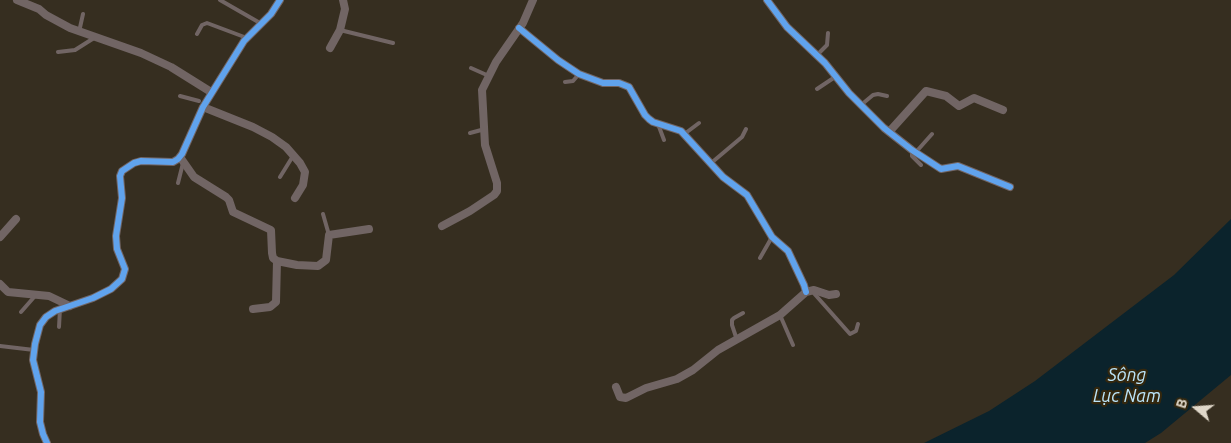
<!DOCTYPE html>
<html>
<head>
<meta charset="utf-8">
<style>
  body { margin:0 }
  #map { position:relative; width:1231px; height:443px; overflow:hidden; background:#362e20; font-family:Ubuntu,sans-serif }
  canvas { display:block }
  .north { position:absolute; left:1171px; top:383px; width:50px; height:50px; -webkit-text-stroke:4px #33270e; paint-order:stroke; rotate:288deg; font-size:14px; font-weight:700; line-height:20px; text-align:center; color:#dfd7c9 }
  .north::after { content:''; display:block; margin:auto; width:18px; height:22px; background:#dfd7c9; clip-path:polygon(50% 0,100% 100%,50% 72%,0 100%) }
</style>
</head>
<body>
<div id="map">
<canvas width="1231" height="443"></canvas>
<div class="north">B</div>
</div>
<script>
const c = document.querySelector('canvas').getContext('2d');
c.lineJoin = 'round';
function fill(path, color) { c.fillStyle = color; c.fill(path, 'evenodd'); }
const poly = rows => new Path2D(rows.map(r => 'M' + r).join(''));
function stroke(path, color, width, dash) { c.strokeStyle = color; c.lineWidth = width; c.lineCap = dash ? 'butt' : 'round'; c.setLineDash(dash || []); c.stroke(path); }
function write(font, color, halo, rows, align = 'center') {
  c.font = font + ' Ubuntu,sans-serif'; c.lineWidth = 4.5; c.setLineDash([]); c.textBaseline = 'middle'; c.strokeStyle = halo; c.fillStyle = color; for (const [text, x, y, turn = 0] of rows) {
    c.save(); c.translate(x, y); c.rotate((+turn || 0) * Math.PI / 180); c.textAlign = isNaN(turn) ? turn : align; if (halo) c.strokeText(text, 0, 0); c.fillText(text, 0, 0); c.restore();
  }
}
fill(poly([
  [1231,219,1231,375,1161,433,1145,443,924,443,989,411,1035,381,1174,275]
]), '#0b232c');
stroke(poly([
  [220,0,260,23],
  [340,30,393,43],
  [79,32,83,14],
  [197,34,202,25,207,23,247,38],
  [58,52,75,50,94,38],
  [817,55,827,45,828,33],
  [471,68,489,76],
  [565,82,573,81,579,74],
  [817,89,835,77],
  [180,96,199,101],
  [861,105,873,95,878,94,887,96],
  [658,124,664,140],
  [470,133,485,129],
  [683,135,699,123],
  [912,150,912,156,921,165],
  [916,152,932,134],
  [710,164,742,137,746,129],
  [280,177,293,156],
  [178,183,183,163],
  [323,214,329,235],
  [760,258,772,237],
  [811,290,850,334,856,331,858,324],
  [21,312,35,296],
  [780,315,793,345],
  [59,327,60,309],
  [737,340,732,325,732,320,734,318,743,313],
  [0,346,34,350]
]), '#716564', 4);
stroke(poly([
  [17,0,39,9,46,15,70,28,141,53,171,67,211,92],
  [767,0,787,27,825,63,849,93,884,128,912,150,941,169,958,166,1010,187],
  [519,28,558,60,579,74,603,83,619,83,629,87,645,115,649,119,653,122,681,131,723,177,747,195,772,237,788,251,804,285,806,292],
  [330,48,340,30,345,9,343,0],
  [203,107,253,127,272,137,286,147,300,163,305,172,303,185,295,198],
  [889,132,926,91,946,96,959,106,974,98,1003,110],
  [180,157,194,177,226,197,229,200,233,212,271,230,272,253,273,258,277,261,297,265,318,266,326,260,329,235,369,229],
  [442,226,470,211,494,195,497,191,497,183,485,145,482,90,496,62,523,23,533,0],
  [0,237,16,219],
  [0,284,8,292,49,296,70,306],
  [253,309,270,307,276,302,277,261],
  [616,387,620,397,626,398,646,388,677,379,693,370,718,350,780,315,806,292,814,290,829,295,836,294],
  [47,443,43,434,40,422,41,392,33,360,35,344,40,325,46,317,55,311,93,298,111,289,122,279,125,269,117,249,116,236,122,198,120,176,122,171,134,163,141,161,173,162,178,159,182,154,203,107,244,41,271,14,280,0]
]), '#716564', 8);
stroke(poly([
  [767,0,787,27,825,63,849,93,884,128,912,150,941,169,958,166,1010,187],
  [519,28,558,60,579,74,603,83,619,83,629,87,645,115,649,119,653,122,681,131,723,177,747,195,772,237,788,251,804,285,806,292],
  [47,443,43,434,40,422,41,392,33,360,35,344,40,325,46,317,55,311,93,298,111,289,122,279,125,269,117,249,116,236,122,198,120,176,122,171,134,163,141,161,173,162,178,159,182,154,203,107,244,41,271,14,280,0]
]), '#60a3ed', 6);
write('italic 18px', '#bbe4f9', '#33270e', [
  ["Sông",1127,375],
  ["Lục Nam",1127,396]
]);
</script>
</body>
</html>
